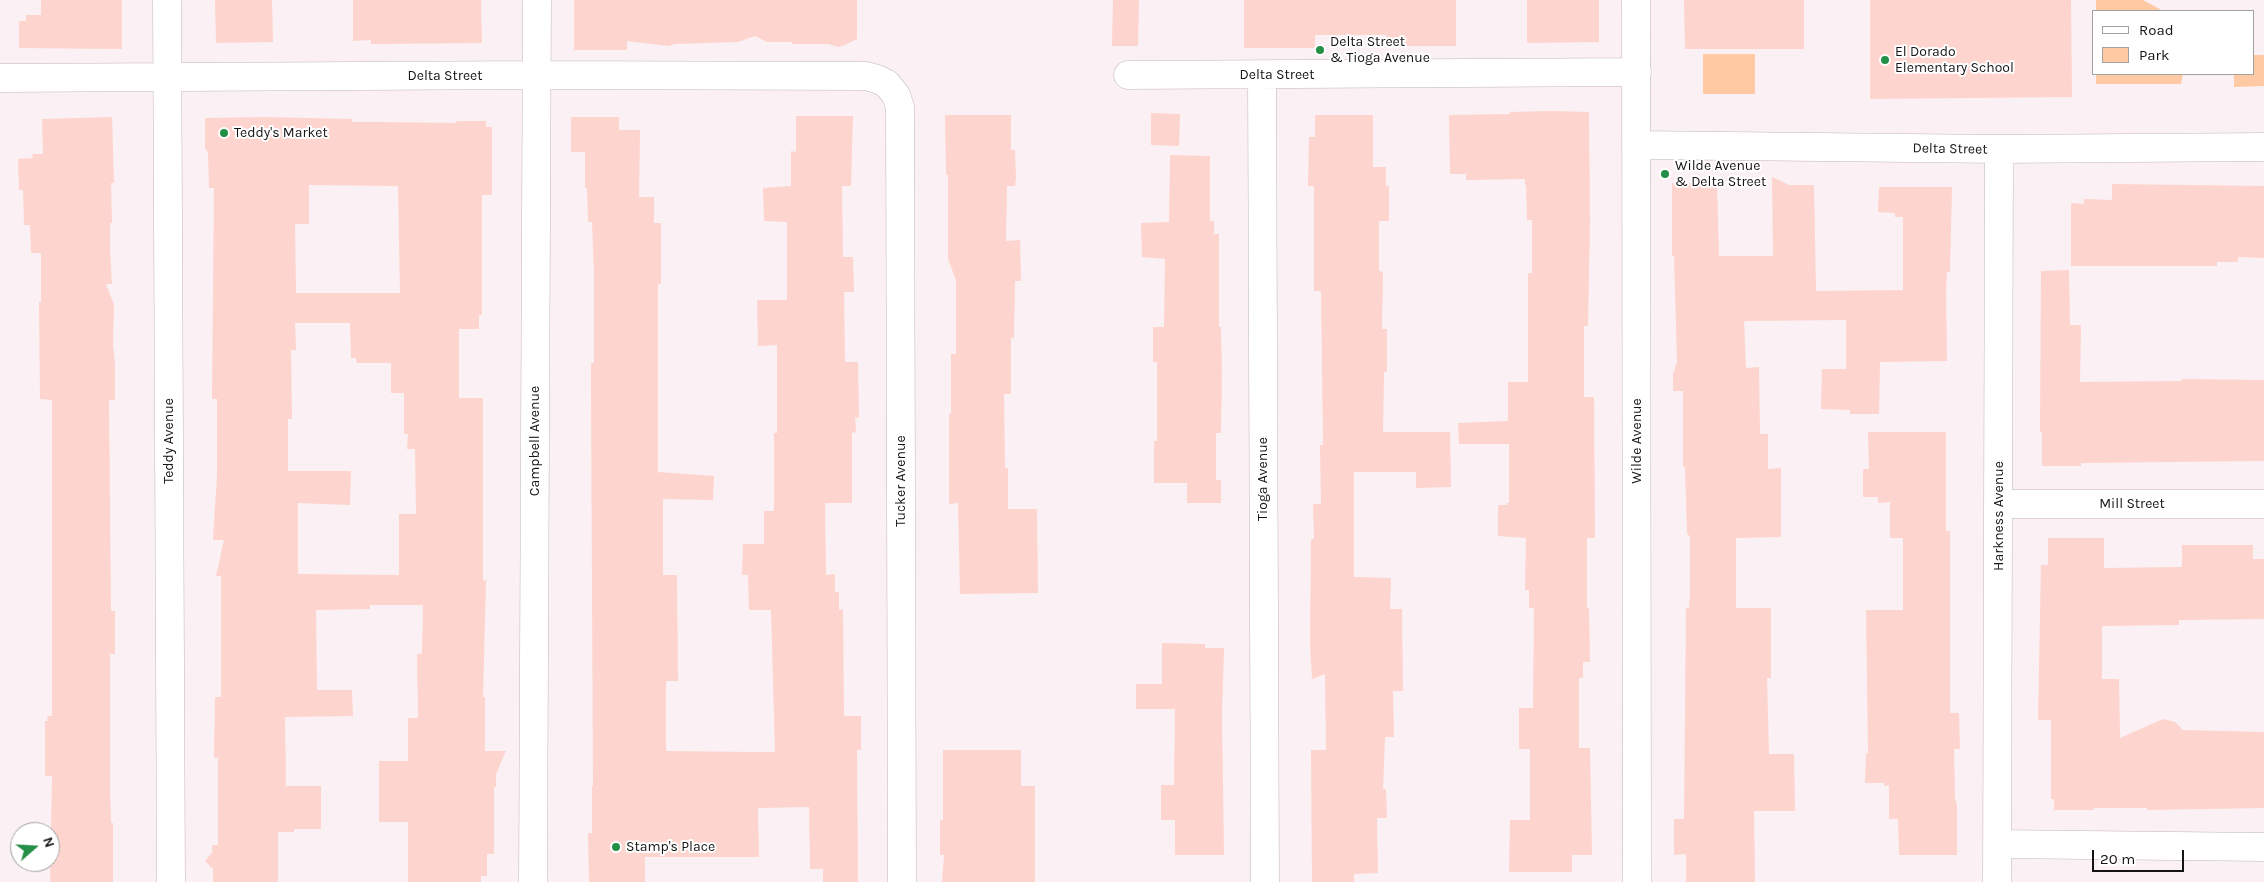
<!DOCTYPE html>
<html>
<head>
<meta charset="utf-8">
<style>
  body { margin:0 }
  #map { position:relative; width:2264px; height:882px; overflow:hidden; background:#fbf0f3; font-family:Karla,sans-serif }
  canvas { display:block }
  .legend { position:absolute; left:2092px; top:10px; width:162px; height:65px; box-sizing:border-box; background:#fff; border:1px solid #a2a1a1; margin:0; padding:6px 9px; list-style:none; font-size:15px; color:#161314 }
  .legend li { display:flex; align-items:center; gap:10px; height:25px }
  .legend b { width:25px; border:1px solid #a2a1a1 }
  .north { position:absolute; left:10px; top:822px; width:50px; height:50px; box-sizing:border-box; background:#fff; border:1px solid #a2a1a1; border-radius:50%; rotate:71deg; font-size:14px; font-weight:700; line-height:20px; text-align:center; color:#161314 }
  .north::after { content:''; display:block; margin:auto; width:18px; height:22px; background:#248f46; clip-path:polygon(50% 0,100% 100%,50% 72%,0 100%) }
  .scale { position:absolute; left:2092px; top:850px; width:92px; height:22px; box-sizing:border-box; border:2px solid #161314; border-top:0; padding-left:6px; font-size:15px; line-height:18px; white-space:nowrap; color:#161314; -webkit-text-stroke:4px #fff; paint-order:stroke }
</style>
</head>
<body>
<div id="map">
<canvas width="2264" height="882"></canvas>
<ul class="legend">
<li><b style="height:6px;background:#fff"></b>Road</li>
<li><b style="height:14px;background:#fec9a3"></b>Park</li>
</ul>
<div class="north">N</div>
<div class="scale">20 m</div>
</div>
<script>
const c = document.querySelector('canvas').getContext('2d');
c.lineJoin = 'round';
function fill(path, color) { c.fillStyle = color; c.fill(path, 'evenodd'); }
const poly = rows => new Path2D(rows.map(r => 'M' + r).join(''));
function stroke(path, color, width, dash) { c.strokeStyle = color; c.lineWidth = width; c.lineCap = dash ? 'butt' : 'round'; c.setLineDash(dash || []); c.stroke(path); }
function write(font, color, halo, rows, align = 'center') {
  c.font = font + ' Karla,sans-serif'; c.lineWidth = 4; c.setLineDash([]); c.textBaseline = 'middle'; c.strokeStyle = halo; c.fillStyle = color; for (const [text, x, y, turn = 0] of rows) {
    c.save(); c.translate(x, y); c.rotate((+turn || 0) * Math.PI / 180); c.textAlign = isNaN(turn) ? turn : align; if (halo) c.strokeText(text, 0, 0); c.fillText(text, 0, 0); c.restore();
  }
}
fill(poly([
  [2096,0,2143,0,2163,11,2096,11],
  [1703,54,1755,54,1755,94,1703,94],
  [2253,55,2264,55,2264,86,2234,87,2234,74,2253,74],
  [2096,74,2183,74,2181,84,2096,84]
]), '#fec9a3');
fill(poly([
  [41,0,122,0,122,49,19,48,19,21,26,21,26,15,41,15],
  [215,0,272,0,273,42,216,43],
  [353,0,481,0,482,43,371,44,371,40,353,41],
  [574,0,857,0,857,39,843,46,838,47,828,44,792,44,792,42,767,42,755,36,738,42,675,44,668,46,627,41,627,50,574,50],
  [1113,0,1139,0,1138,46,1112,46],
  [1244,0,1456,0,1456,46,1386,46,1386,35,1315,35,1315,48,1244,48],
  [1527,0,1599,0,1599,42,1527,43],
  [1684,0,1804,0,1804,49,1685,49],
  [1870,0,2071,0,2072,97,1870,99],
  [1551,111,1589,112,1590,221,1588,326,1584,326,1584,397,1594,397,1595,538,1587,538,1587,608,1589,608,1590,662,1583,662,1583,678,1579,678,1579,748,1590,748,1592,855,1572,855,1572,872,1509,872,1510,820,1530,820,1530,749,1519,749,1519,708,1533,708,1534,608,1529,608,1529,590,1525,590,1526,538,1498,536,1498,505,1507,505,1507,503,1509,503,1509,444,1459,444,1458,423,1508,421,1508,382,1528,382,1528,273,1532,273,1532,220,1527,220,1526,185,1525,185,1525,179,1466,180,1466,174,1450,174,1449,115,1510,114,1510,112],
  [1151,113,1180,114,1179,146,1151,145],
  [945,115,1011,115,1011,150,1015,150,1016,177,1015,186,1007,186,1006,241,1020,240,1021,281,1015,281,1014,338,1011,338,1011,394,1004,394,1005,468,1008,468,1008,509,1037,509,1038,593,960,594,958,503,949,504,949,414,951,414,951,354,956,354,956,280,948,259,948,175,946,175],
  [1315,115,1373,115,1373,167,1386,167,1386,186,1389,186,1389,221,1379,221,1379,271,1383,272,1382,329,1387,329,1387,372,1384,372,1383,432,1450,432,1451,487,1416,488,1416,472,1354,472,1354,577,1391,578,1390,609,1402,609,1403,691,1393,691,1394,737,1385,737,1383,789,1386,789,1387,818,1377,818,1378,873,1354,874,1354,882,1312,882,1311,750,1326,750,1325,674,1312,679,1310,644,1311,539,1314,539,1313,504,1321,504,1320,445,1323,445,1321,291,1314,291,1314,186,1308,186,1309,137,1315,137],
  [796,116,853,116,851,186,842,186,843,257,853,257,854,292,844,292,845,362,858,362,859,418,855,417,856,432,852,433,852,503,825,503,826,575,835,574,835,592,839,592,839,610,843,609,844,716,861,716,861,750,857,750,858,882,823,882,823,869,810,869,809,807,758,808,759,857,645,857,645,882,589,882,588,833,592,833,592,786,593,786,591,387,591,363,594,363,594,276,592,222,588,222,587,188,585,188,585,152,571,152,571,117,619,117,619,130,640,130,639,197,654,197,654,223,661,223,661,284,658,284,658,472,714,476,713,500,663,499,663,575,677,575,678,681,666,681,666,751,752,752,775,752,771,610,749,610,748,575,742,575,743,544,764,544,764,511,774,511,774,433,777,433,777,345,758,346,757,300,787,300,787,222,764,221,763,188,791,186,791,151,796,152],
  [112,117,114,183,111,183,112,223,110,223,110,250,112,284,106,284,114,305,113,344,115,365,115,400,109,400,111,611,115,611,115,654,110,654,110,786,111,823,113,823,113,882,50,882,52,776,45,776,45,721,48,721,47,716,52,716,52,400,40,399,39,302,41,302,41,253,31,253,30,225,24,225,23,190,19,190,18,159,33,158,32,154,43,154,42,119],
  [267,117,352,119,352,122,377,122,457,123,456,121,486,121,486,127,492,127,492,195,482,195,482,315,479,315,479,329,459,329,459,398,483,398,483,581,486,580,483,697,485,697,485,751,506,751,496,774,496,787,494,787,494,854,487,854,487,876,481,876,481,882,408,882,408,822,379,822,379,761,408,761,408,718,418,718,417,654,422,654,423,605,370,605,370,609,316,610,317,690,352,690,353,716,285,717,286,786,321,786,321,829,294,829,294,832,278,832,278,882,213,882,213,869,205,861,212,853,212,845,218,845,218,758,214,758,215,697,221,697,221,576,216,576,224,540,213,540,217,475,217,399,212,399,214,188,209,188,208,153,205,148,205,118],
  [309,185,398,186,400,293,296,293,295,224,309,224],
  [295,323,350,323,351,358,356,358,357,363,391,363,391,393,404,393,404,434,408,434,407,449,415,449,416,514,399,514,399,575,298,574,298,503,350,505,351,471,288,471,288,419,292,419,291,350,296,350],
  [1170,155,1210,156,1210,221,1214,221,1214,234,1219,234,1219,327,1221,327,1222,375,1221,433,1216,433,1216,480,1221,480,1221,503,1187,503,1187,483,1154,483,1154,441,1157,441,1157,362,1153,362,1153,327,1164,327,1165,259,1142,257,1141,223,1169,222],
  [1772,177,1789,185,1814,185,1816,291,1903,290,1903,217,1895,217,1895,213,1878,212,1879,187,1952,187,1950,272,1947,272,1946,291,1947,361,1880,362,1879,414,1850,414,1850,410,1821,409,1822,369,1846,369,1846,320,1744,321,1746,368,1759,367,1760,434,1768,434,1768,469,1781,468,1781,537,1736,538,1736,608,1771,608,1771,678,1767,678,1769,754,1794,754,1795,811,1754,811,1755,882,1686,882,1686,854,1674,855,1674,819,1684,819,1686,608,1689,608,1690,592,1690,537,1687,533,1685,467,1683,467,1683,391,1673,391,1673,374,1677,362,1674,256,1672,256,1672,183,1717,183,1719,256,1773,256],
  [2112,184,2264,186,2264,258,2238,257,2238,262,2217,262,2217,266,2071,266,2071,203,2084,204,2084,199,2112,200],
  [2069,270,2070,325,2081,325,2080,382,2182,381,2182,379,2264,380,2264,461,2081,463,2081,466,2042,466,2042,432,2040,432,2041,271],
  [1868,432,1946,432,1946,531,1950,531,1950,713,1959,713,1960,749,1954,749,1955,798,1957,806,1957,855,1899,855,1898,819,1889,819,1889,785,1884,786,1884,783,1865,783,1866,753,1868,753,1866,610,1903,610,1903,538,1890,538,1890,502,1878,503,1878,497,1863,497,1863,469,1869,469],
  [2048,538,2104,538,2104,568,2182,567,2182,545,2253,545,2253,559,2264,559,2264,619,2179,620,2179,625,2102,626,2102,679,2119,679,2120,738,2163,719,2175,722,2183,730,2264,732,2264,808,2147,810,2147,808,2094,808,2094,810,2054,810,2054,799,2051,799,2051,720,2038,720,2041,565,2048,565],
  [1162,643,1205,644,1205,648,1224,648,1222,714,1224,855,1175,855,1175,820,1161,820,1161,785,1174,785,1175,709,1136,709,1136,684,1162,684],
  [943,750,1021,750,1021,786,1035,786,1035,882,942,882,944,855,940,855,940,820,943,820]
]), '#fed4ce');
const street = poly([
  [167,0,171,882],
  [1636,0,1637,882],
  [1128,75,1637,72],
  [1262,76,1265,882],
  [0,78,537,75,866,76,877,79,887,84,896,95,900,107,902,882],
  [1637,145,1999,149,2264,147],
  [1999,504,2264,504],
  [1997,844,2264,847],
  [533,882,537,0],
  [1997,882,1999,149]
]);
stroke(street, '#c0b6b9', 29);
stroke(street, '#fff', 28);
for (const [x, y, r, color] of [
  [1320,50,5,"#248f46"],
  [1885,60,5,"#248f46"],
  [224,133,5,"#248f46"],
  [1665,174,5,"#248f46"],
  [616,847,5,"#248f46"]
]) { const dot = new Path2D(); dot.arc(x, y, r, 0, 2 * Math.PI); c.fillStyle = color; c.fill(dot); stroke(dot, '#fff', 2); }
write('14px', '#161314', '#fff', [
  ["Delta Street",1330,42],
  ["& Tioga Avenue",1330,58],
  ["El Dorado",1895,52],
  ["Elementary School",1895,68],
  ["Teddy's Market",234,133],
  ["Wilde Avenue",1675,166],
  ["& Delta Street",1675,182],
  ["Stamp's Place",626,847]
], 'left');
write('14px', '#161314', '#fff', [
  ["Delta Street",1277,75],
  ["Delta Street",445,76],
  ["Delta Street",1950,149,1],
  ["Teddy Avenue",169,441,-90],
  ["Campbell Avenue",535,441,-90],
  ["Wilde Avenue",1637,441,-90],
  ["Tioga Avenue",1263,479,-90],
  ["Tucker Avenue",901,481,-90],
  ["Mill Street",2132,504],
  ["Harkness Avenue",1999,516,-90]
]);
</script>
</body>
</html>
